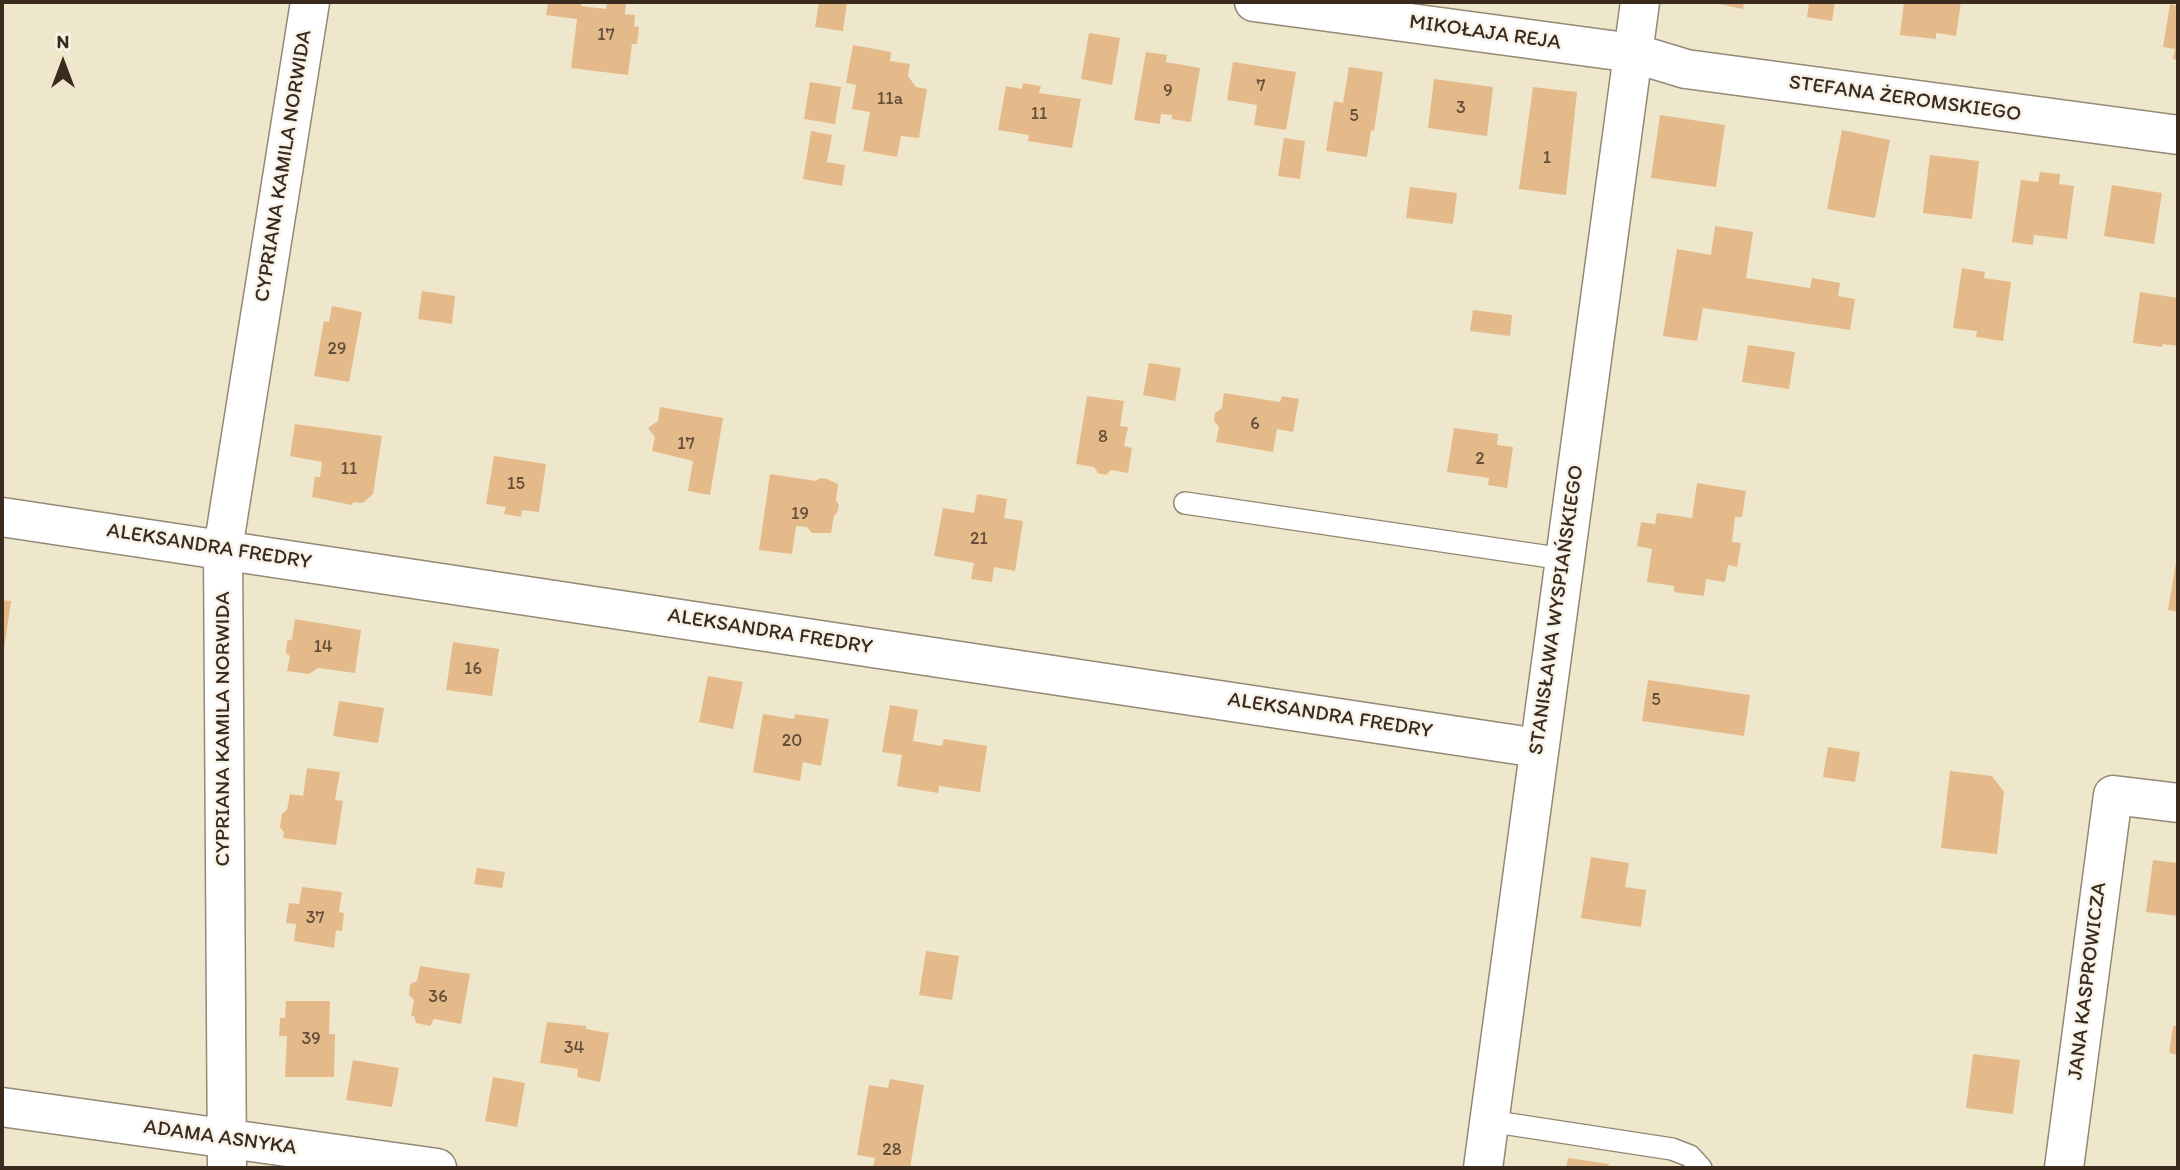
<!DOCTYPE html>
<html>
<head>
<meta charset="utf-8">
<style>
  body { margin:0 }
  #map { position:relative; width:2180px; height:1170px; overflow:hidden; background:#efe7cc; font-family:Itim,sans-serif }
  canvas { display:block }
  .frame { position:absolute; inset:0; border:4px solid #3b2a1e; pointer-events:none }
  .north { position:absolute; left:28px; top:28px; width:70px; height:70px; -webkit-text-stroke:5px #f7f3e8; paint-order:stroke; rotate:0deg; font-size:19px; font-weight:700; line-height:28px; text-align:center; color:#3b2a1e }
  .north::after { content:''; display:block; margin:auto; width:24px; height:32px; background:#3b2a1e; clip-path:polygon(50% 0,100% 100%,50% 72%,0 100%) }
</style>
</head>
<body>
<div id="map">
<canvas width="2180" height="1170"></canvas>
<div class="frame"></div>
<div class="north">N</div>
</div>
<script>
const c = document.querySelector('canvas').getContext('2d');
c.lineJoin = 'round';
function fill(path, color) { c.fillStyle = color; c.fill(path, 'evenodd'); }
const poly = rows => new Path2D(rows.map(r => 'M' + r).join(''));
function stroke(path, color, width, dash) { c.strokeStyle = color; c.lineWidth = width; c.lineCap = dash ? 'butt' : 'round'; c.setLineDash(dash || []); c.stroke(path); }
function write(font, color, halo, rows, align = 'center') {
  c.font = font + ' Itim,sans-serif'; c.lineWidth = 5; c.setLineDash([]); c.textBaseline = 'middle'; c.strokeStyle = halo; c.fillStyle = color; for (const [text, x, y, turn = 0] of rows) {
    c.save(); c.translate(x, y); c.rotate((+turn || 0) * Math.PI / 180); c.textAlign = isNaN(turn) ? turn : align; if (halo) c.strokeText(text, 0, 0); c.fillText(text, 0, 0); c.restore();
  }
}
fill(poly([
  [548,2,581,2,581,6,606,9,607,2,626,4,625,14,635,15,634,26,639,27,637,44,632,44,628,75,571,68,577,19,546,15],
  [819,2,847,2,843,31,815,27],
  [1710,2,1744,2,1743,9],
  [1809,2,1835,2,1832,21,1807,17],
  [1904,2,1961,2,1956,36,1936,33,1936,39,1900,35],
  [2170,4,2178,6,2178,60,2173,59,2175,49,2163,47],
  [1089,33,1120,38,1112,85,1081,79],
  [853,45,891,52,890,61,910,64,908,76,916,87,927,89,919,138,901,136,897,157,863,151,870,112,852,109,856,85,846,83],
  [1146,52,1167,55,1166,62,1200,68,1191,122,1172,119,1172,115,1161,114,1160,124,1134,120],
  [1233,62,1296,72,1286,130,1254,125,1257,105,1227,100],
  [1349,67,1383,72,1374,131,1371,130,1367,157,1326,151,1334,101,1343,103],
  [1434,79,1493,87,1487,136,1428,128],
  [810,82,841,87,835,124,804,119],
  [1023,83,1041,86,1039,93,1081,99,1072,148,1028,141,1029,135,998,130,1006,86,1022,89],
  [1533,87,1577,92,1566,195,1519,189],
  [1660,115,1725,125,1716,187,1651,178],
  [1842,130,1890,140,1875,218,1827,209],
  [811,131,832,135,827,162,845,165,842,186,803,179],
  [1284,138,1305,141,1300,179,1278,176],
  [1930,155,1979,161,1972,219,1923,213],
  [2040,172,2060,174,2059,184,2074,186,2067,239,2034,235,2033,245,2012,242,2021,180,2038,182],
  [2112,185,2162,193,2154,244,2104,236],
  [1410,187,1457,193,1453,224,1406,218],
  [1715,226,1753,232,1746,278,1810,288,1812,278,1840,283,1838,296,1855,299,1850,330,1703,308,1697,341,1663,336,1677,249,1711,255],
  [1962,268,1985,272,1984,278,2011,282,2003,341,1976,337,1977,331,1953,328],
  [422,291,455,296,452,324,418,319],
  [2140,292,2178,298,2178,346,2163,344,2162,347,2133,343],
  [332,306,362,312,349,382,314,376,324,321,329,322],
  [1473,310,1512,315,1510,336,1470,331],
  [1748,345,1795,352,1789,389,1742,382],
  [1149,363,1181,368,1175,401,1143,395],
  [1224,393,1280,402,1282,396,1299,399,1293,432,1277,429,1273,452,1216,442,1219,427,1214,421,1215,413,1222,408],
  [1087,396,1124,401,1120,426,1128,427,1124,446,1132,448,1128,473,1111,470,1106,475,1098,473,1094,467,1076,464],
  [660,407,723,418,710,495,688,491,693,461,652,451,655,437,648,428,658,421],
  [295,424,382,436,373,494,363,503,353,502,352,505,312,497,315,477,320,477,322,462,290,456],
  [1454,428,1498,434,1497,445,1513,447,1507,488,1488,485,1489,478,1447,472],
  [494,456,546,464,539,512,522,510,521,517,504,514,506,507,486,504],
  [770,474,816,481,820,478,827,479,838,484,836,501,839,505,837,513,834,516,831,533,812,533,807,527,796,526,792,554,759,550],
  [1697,483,1746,491,1742,517,1735,517,1732,542,1741,543,1737,567,1728,565,1725,582,1706,579,1704,596,1674,592,1674,586,1647,582,1652,549,1637,546,1641,522,1655,524,1657,513,1692,518],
  [977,494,1007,499,1004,518,1023,521,1015,571,994,567,992,582,971,579,974,563,934,556,943,508,974,513],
  [2177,556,2178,556,2178,612,2168,610],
  [2,600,11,601,3,656,2,656],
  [295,619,361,630,355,673,318,668,309,674,287,671,290,656,286,653,287,641,292,639],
  [453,642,499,649,492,696,446,690],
  [708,676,743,682,733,729,699,722],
  [1648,680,1750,695,1744,736,1642,721],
  [339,701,384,708,378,743,333,736],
  [890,705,918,710,913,741,942,746,944,739,987,746,980,792,939,786,938,793,897,786,902,755,882,752],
  [763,714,794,719,795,714,829,719,821,766,803,762,800,781,753,772],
  [1828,747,1860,752,1855,782,1823,777],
  [307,768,340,772,335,800,343,801,336,845,283,838,284,832,280,827,282,814,287,810,290,794,303,796],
  [1950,771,1992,776,2004,792,1997,854,1941,848],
  [1591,857,1629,863,1625,887,1646,890,1641,927,1581,918],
  [2153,860,2178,863,2178,916,2146,912],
  [477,868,505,872,502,888,474,884],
  [302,887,342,892,339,912,344,913,342,931,336,930,334,948,294,941,296,924,286,923,289,903,299,904],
  [926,951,959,956,952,1000,919,995],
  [420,966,470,974,461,1024,434,1019,430,1026,416,1023,414,1016,411,1016,414,1000,409,995,410,984,417,981],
  [286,1001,330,1001,329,1034,335,1034,334,1077,285,1077,287,1036,279,1036,280,1018,285,1018],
  [547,1022,586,1026,586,1029,609,1033,600,1082,577,1077,578,1069,540,1063],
  [2173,1026,2178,1026,2178,1055,2169,1053],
  [1973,1054,2020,1060,2013,1114,1966,1108],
  [353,1060,399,1068,392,1107,346,1100],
  [493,1077,525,1083,517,1127,485,1121],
  [890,1079,924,1085,910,1168,873,1167,875,1158,857,1155,869,1085,888,1088],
  [1568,1158,1609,1164,1608,1168,1566,1168]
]), '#e4ba8b');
const lane = poly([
  [1185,503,1564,559],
  [1489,1121,1672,1149,1690,1156,1701,1168]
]);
const street = poly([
  [1254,2,1633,53,1686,69,2178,135],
  [2,517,1538,748],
  [2,1107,437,1168],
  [227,1168,223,549,310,2],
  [1483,1168,1640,2],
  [2064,1168,2113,795,2178,803]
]);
stroke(lane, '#958875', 24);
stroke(street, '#958875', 41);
stroke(lane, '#fff', 21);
stroke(street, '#fff', 38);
write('18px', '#654e39', null, [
  ["17",606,35],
  ["7",1261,86],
  ["9",1168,91],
  ["11a",890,99],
  ["3",1461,108],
  ["11",1039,114],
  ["5",1354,116],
  ["1",1547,158],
  ["29",337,349],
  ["6",1255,424],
  ["8",1103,437],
  ["17",686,444],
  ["2",1480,459],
  ["11",349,469],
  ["15",516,484],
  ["19",800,514],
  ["21",979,539],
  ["14",323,647],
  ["16",473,669],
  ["5",1656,700],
  ["20",792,741],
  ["37",315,918],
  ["36",438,997],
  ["39",311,1039],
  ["34",574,1048],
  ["28",892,1150]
]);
write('21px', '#3b2a1e', '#f7f3e8', [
  ["MIKOŁAJA REJA",1485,33,8],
  ["STEFANA ŻEROMSKIEGO",1905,99,8],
  ["CYPRIANA KAMILA NORWIDA",284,166,-81],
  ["ALEKSANDRA FREDRY",209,547,9],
  ["STANISŁAWA WYSPIAŃSKIEGO",1557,610,-82],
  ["ALEKSANDRA FREDRY",770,632,9],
  ["ALEKSANDRA FREDRY",1330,716,9],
  ["CYPRIANA KAMILA NORWIDA",224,729,-90],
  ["JANA KASPROWICZA",2088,981,-83],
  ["ADAMA ASNYKA",220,1138,8]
]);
</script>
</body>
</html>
